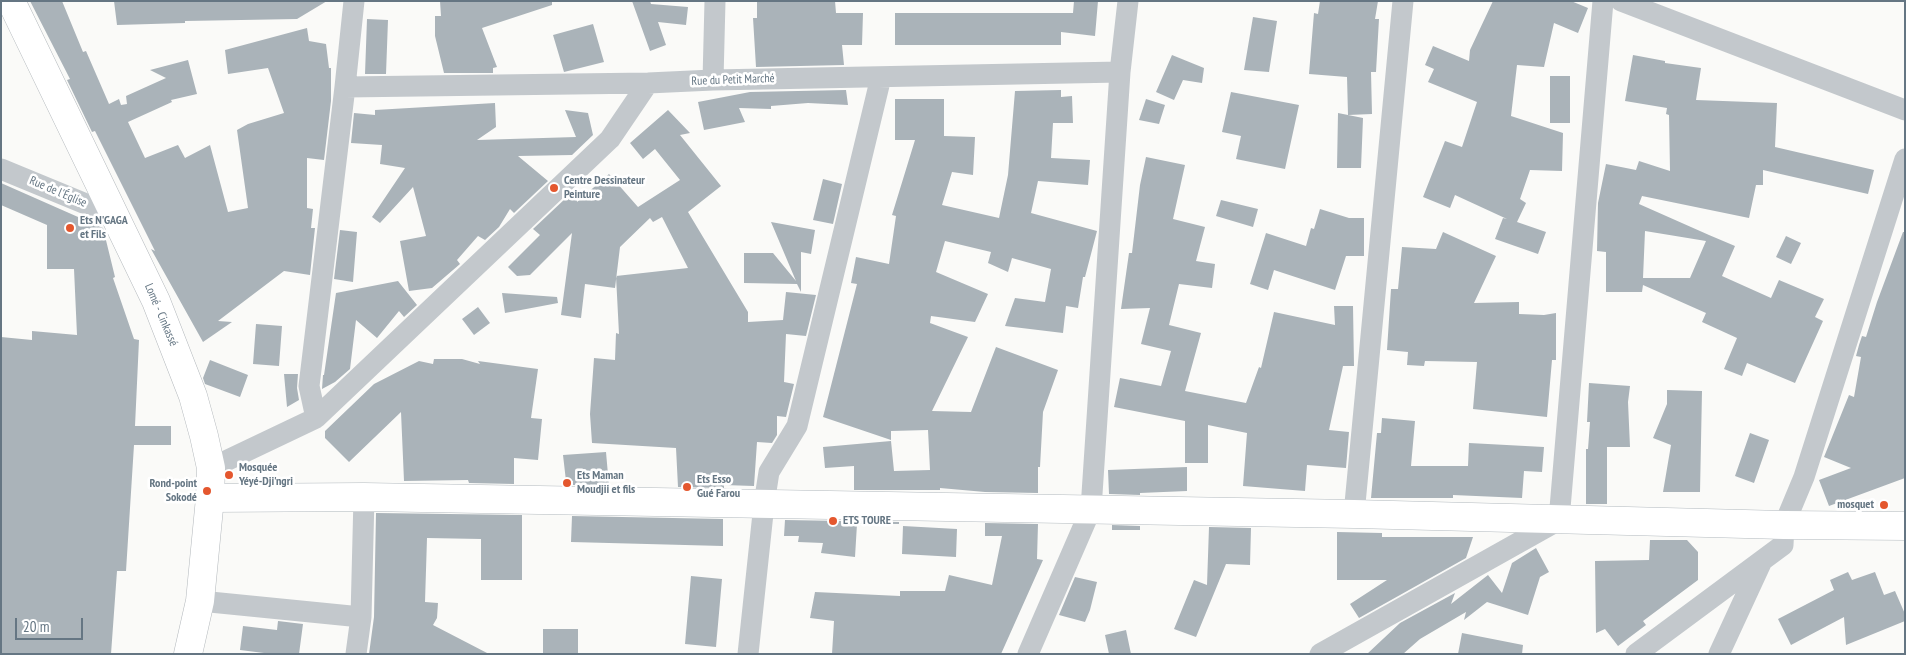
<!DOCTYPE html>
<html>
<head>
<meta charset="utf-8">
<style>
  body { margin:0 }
  #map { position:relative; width:1906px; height:655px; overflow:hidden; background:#fafaf8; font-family:"PT Sans Narrow",sans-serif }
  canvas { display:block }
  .frame { position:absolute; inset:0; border:2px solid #657683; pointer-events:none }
  .scale { position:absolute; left:15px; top:618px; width:68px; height:22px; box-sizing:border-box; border:2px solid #657683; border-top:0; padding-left:6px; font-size:15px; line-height:18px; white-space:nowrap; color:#657683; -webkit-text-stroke:4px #fff; paint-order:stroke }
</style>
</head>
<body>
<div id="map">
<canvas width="1906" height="655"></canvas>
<div class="frame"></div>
<div class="scale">20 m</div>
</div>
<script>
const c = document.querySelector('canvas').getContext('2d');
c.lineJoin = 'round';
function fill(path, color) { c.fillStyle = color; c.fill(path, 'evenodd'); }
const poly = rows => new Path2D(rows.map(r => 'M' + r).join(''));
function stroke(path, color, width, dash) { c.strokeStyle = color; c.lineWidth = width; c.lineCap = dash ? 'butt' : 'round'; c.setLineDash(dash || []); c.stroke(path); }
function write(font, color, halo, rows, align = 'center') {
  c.font = font + ' "PT Sans Narrow",sans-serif'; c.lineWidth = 5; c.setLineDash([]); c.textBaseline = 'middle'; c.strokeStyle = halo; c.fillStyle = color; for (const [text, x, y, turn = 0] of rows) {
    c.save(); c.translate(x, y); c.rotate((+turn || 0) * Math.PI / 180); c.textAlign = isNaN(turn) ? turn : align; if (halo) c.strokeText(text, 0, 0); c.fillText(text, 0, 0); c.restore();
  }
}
fill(poly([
  [30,1,62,1,83,52,86,51,109,104,119,99,121,105,127,104,126,96,166,78,150,70,188,60,197,94,171,100,172,102,128,122,145,158,178,145,185,158,210,145,228,212,248,208,237,130,248,124,284,113,268,68,228,74,225,50,307,28,309,41,326,44,329,68,331,68,331,101,324,160,307,158,307,208,313,209,311,228,315,228,310,275,284,271,218,321,232,322,203,342,151,249,155,251,95,131,92,132,67,80,70,79],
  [114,1,327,1,297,19,185,21,185,23,117,25],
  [440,1,552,1,552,5,482,28,497,67,493,68,493,73,444,73,435,36,435,16,441,16],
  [632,1,650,1,651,4,688,7,686,25,658,22,666,45,650,51],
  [757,1,835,1,836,13,863,13,862,45,842,45,844,65,756,67,753,18,757,18],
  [1074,1,1098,1,1095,36,1061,32,1061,45,895,45,895,13,1073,13],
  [1320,1,1378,1,1375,19,1379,19,1376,72,1371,72,1372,114,1348,115,1347,77,1309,74,1314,13,1318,14],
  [1493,1,1571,1,1588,8,1578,33,1554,23,1544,67,1517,65,1511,116,1563,133,1562,171,1530,170,1520,199,1526,203,1517,222,1546,232,1538,254,1495,239,1503,218,1507,219,1455,195,1450,208,1423,197,1445,141,1462,147,1477,102,1428,82,1434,69,1425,65,1433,46,1469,61,1470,50],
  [1253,17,1277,21,1269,72,1244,70],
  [367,19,388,20,386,74,365,74],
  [593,24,604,62,564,72,553,35],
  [1172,55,1204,68,1202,83,1183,80,1174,100,1156,92],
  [1633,55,1665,61,1665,63,1701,68,1696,100,1777,103,1775,147,1874,170,1868,194,1763,170,1763,185,1756,185,1749,218,1642,196,1639,204,1709,235,1708,237,1709,235,1735,246,1722,276,1771,298,1779,280,1824,299,1815,317,1823,321,1795,383,1747,363,1742,376,1724,369,1737,338,1702,322,1706,313,1643,285,1642,292,1606,292,1606,252,1597,251,1598,203,1606,164,1636,170,1639,161,1670,171,1669,115,1666,114,1667,108,1625,101],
  [1645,231,1706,241,1690,278,1643,278],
  [1550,76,1570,76,1570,123,1550,123],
  [846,90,848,105,808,103,771,106,771,109,739,108,745,122,704,130,698,102,750,92],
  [1061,90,1061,97,1072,96,1073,123,1053,123,1051,158,1090,160,1088,185,1038,181,1031,213,1097,231,1085,277,1083,277,1078,308,1066,306,1063,333,1005,326,1015,298,1045,302,1051,269,1012,258,1008,272,988,263,991,252,945,241,936,272,988,294,975,322,931,316,930,323,968,337,932,411,971,412,996,347,1058,370,1043,412,1040,467,1038,467,1038,493,985,492,940,488,940,490,854,490,854,466,825,468,823,447,891,441,894,471,930,470,928,430,891,431,891,440,823,417,857,284,851,283,856,257,889,264,896,216,892,215,915,140,895,140,895,99,944,99,944,136,975,137,973,175,952,172,942,205,999,218,1008,175,1015,91],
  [1231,92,1299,105,1285,169,1236,159,1241,136,1222,132],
  [1146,99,1165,105,1159,124,1139,120],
  [495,103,496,127,477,140,576,137,565,110,588,113,593,135,572,155,518,156,548,181,514,213,510,209,499,227,485,240,478,236,457,260,460,264,432,288,409,291,400,241,426,236,413,187,380,223,372,217,405,168,380,164,382,145,351,143,354,113,375,115,375,110],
  [668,110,690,133,680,135,721,186,688,212,748,312,748,322,783,320,786,292,816,295,806,336,786,334,784,382,794,384,786,417,777,416,777,435,772,443,757,442,754,486,724,485,724,488,678,487,676,448,592,443,590,414,594,358,615,360,616,333,619,334,616,276,688,268,662,217,653,222,650,218,620,247,615,288,585,284,581,318,561,315,572,233,530,275,517,276,508,267,540,235,533,229,567,197,576,191,577,202,609,174,638,207,680,180,655,149,643,159,630,143],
  [1338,113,1363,118,1361,168,1337,168],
  [1146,157,1185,165,1173,219,1205,227,1196,261,1215,264,1212,288,1179,284,1169,325,1201,333,1185,391,1246,403,1259,367,1261,368,1274,312,1335,325,1334,306,1353,306,1354,366,1343,366,1329,430,1349,432,1346,468,1307,465,1305,491,1243,486,1247,433,1208,425,1208,463,1185,463,1185,421,1114,407,1120,378,1161,386,1171,351,1141,344,1150,308,1121,309,1129,253,1132,253,1140,185],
  [823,179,842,184,833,224,813,220],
  [1,183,103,228,115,277,113,278,134,339,139,340,135,426,171,426,171,445,134,445,126,571,117,571,111,654,1,654,1,337,32,340,32,331,77,335,74,269,47,269,47,225,1,205],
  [1221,200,1258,209,1253,227,1216,216],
  [1320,209,1349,218,1364,218,1364,256,1346,256,1335,290,1274,270,1268,290,1250,284,1266,233,1306,246,1311,228,1314,229],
  [771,222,815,230,811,254,801,252,801,292,797,284,744,283,744,253,773,253,796,281],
  [340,230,357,232,353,282,334,279],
  [1443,232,1496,256,1474,303,1519,302,1519,314,1544,315,1556,313,1556,360,1552,360,1547,417,1473,409,1477,362,1425,361,1424,366,1407,365,1408,352,1387,350,1391,289,1398,289,1402,247,1436,249],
  [1903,232,1905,232,1905,478,1829,506,1819,480,1851,468,1824,457,1849,395,1854,397,1861,357,1856,356,1859,345,1862,336,1866,337,1877,302],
  [1786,236,1801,243,1791,264,1776,257],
  [398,281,417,305,404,317,399,311,377,338,356,320,350,369,335,382,322,389,323,375,324,375,336,293],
  [502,293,557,297,558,303,505,313],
  [478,307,490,323,474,335,462,319],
  [256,324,282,326,279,366,253,364],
  [434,359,462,359,480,364,478,361,538,369,531,418,542,419,538,460,514,458,514,484,469,483,468,480,404,481,401,412,349,462,325,438,325,431,374,384,419,361,433,364],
  [210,360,248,375,240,397,205,384,203,378],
  [284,374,298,374,297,388,299,400,287,407],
  [1589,383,1630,386,1628,402,1630,447,1607,447,1607,504,1586,504,1586,449,1588,449,1590,422,1587,422],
  [1667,390,1702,391,1700,492,1663,492,1671,445,1653,438,1667,404],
  [1382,418,1415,421,1411,466,1468,466,1469,443,1544,447,1542,472,1524,471,1522,498,1453,495,1453,498,1371,498,1377,433,1381,433],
  [1750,433,1769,440,1754,483,1735,476],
  [606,452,609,486,573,485,573,481,566,481,563,455],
  [1187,467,1187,491,1140,493,1140,495,1109,494,1108,470],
  [376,513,522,515,522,580,481,580,481,539,427,538,425,602,438,603,437,618,433,625,489,654,369,654,374,617],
  [572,516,723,519,723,546,571,542],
  [785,520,899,522,899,524,857,524,855,557,821,553,823,543,798,542,799,536,784,536],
  [985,523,1038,524,1037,559,1043,560,1001,654,832,654,834,621,810,618,815,592,900,596,900,591,945,591,949,575,992,585,1002,536,985,536],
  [1112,525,1140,526,1140,530,1112,530],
  [903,526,957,529,956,557,902,554],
  [1209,527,1251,528,1250,565,1226,564,1196,637,1174,629,1194,580,1207,585],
  [1337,532,1382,533,1382,537,1473,537,1466,558,1359,618,1350,604,1387,580,1337,580],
  [1650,540,1687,540,1698,552,1698,580,1643,621,1646,625,1618,646,1605,629,1596,633,1595,561,1649,560],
  [1536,548,1549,572,1540,577,1528,615,1487,602,1464,620,1466,612,1420,639,1403,654,1367,654,1400,623,1455,593,1451,604,1488,575,1502,593,1512,563],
  [1848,572,1852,580,1875,572,1884,595,1895,591,1905,614,1905,621,1846,645,1844,617,1791,645,1778,619,1834,590,1830,580],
  [691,576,722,579,716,647,685,644],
  [1075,577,1097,582,1090,610,1085,622,1059,615],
  [278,621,303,624,299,654,272,654,240,650,243,626,277,630],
  [543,629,578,629,578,654,543,654],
  [1126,630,1131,654,1109,654,1105,635],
  [1462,633,1523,645,1522,654,1458,654]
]), '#aab3b9');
const secondary = poly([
  [210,498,364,497,1354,514,1784,525,1905,526]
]);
const highway = poly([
  [11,1,156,301,193,396,204,436,211,468,210,498,200,601,188,654]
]);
stroke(secondary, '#b3babf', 29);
stroke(highway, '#b4b9bd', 29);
stroke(poly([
  [1621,1,1905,110],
  [713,80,715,1],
  [345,87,648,83,713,80,1120,72],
  [1,169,115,216],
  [316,418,610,139,648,83],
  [211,468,316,418,309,386,345,87,354,1],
  [1354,514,1403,1],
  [200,601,361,617],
  [356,654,361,617,364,497],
  [748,654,764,504,769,472,797,426,881,77],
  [1028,654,1091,509,1120,72,1128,1],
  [1320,654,1559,520,1603,1],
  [1636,654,1783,545,1784,525,1804,477,1905,159],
  [1719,654,1761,563]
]), '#c3c8cc', 21);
stroke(secondary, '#fff', 28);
stroke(highway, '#fff', 28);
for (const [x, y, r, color] of [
  [554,188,5,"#e4572e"],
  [70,228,5,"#e4572e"],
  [229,475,5,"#e4572e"],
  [567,483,5,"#e4572e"],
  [687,487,5,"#e4572e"],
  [207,491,5,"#e4572e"],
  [1884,505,5,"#e4572e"],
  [833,521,5,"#e4572e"]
]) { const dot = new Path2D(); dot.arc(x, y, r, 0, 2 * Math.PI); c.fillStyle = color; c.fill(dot); stroke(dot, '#fff', 2); }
write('12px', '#657683', '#fff', [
  ["Rue du Petit Marché",733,80,-2],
  ["Rue de l'Église",58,192,23],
  ["Lomé - Cinkassé",161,315,67]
]);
write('bold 12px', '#657683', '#fff', [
  ["Centre Dessinateur",564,181],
  ["Peinture",564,195],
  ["Ets N'GAGA",80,221],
  ["et Fils",80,235],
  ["Mosquée",239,468],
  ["Yéyé-Dji'ngri",239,482],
  ["Ets Maman",577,476],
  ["Moudjii et fils",577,490],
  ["Ets Esso",697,480],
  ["Gué Farou",697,494],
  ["Rond-point",197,484,"right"],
  ["Sokodé",197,498,"right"],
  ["mosquet",1874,505,"right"],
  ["ETS TOURE",843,521]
], 'left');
</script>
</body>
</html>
